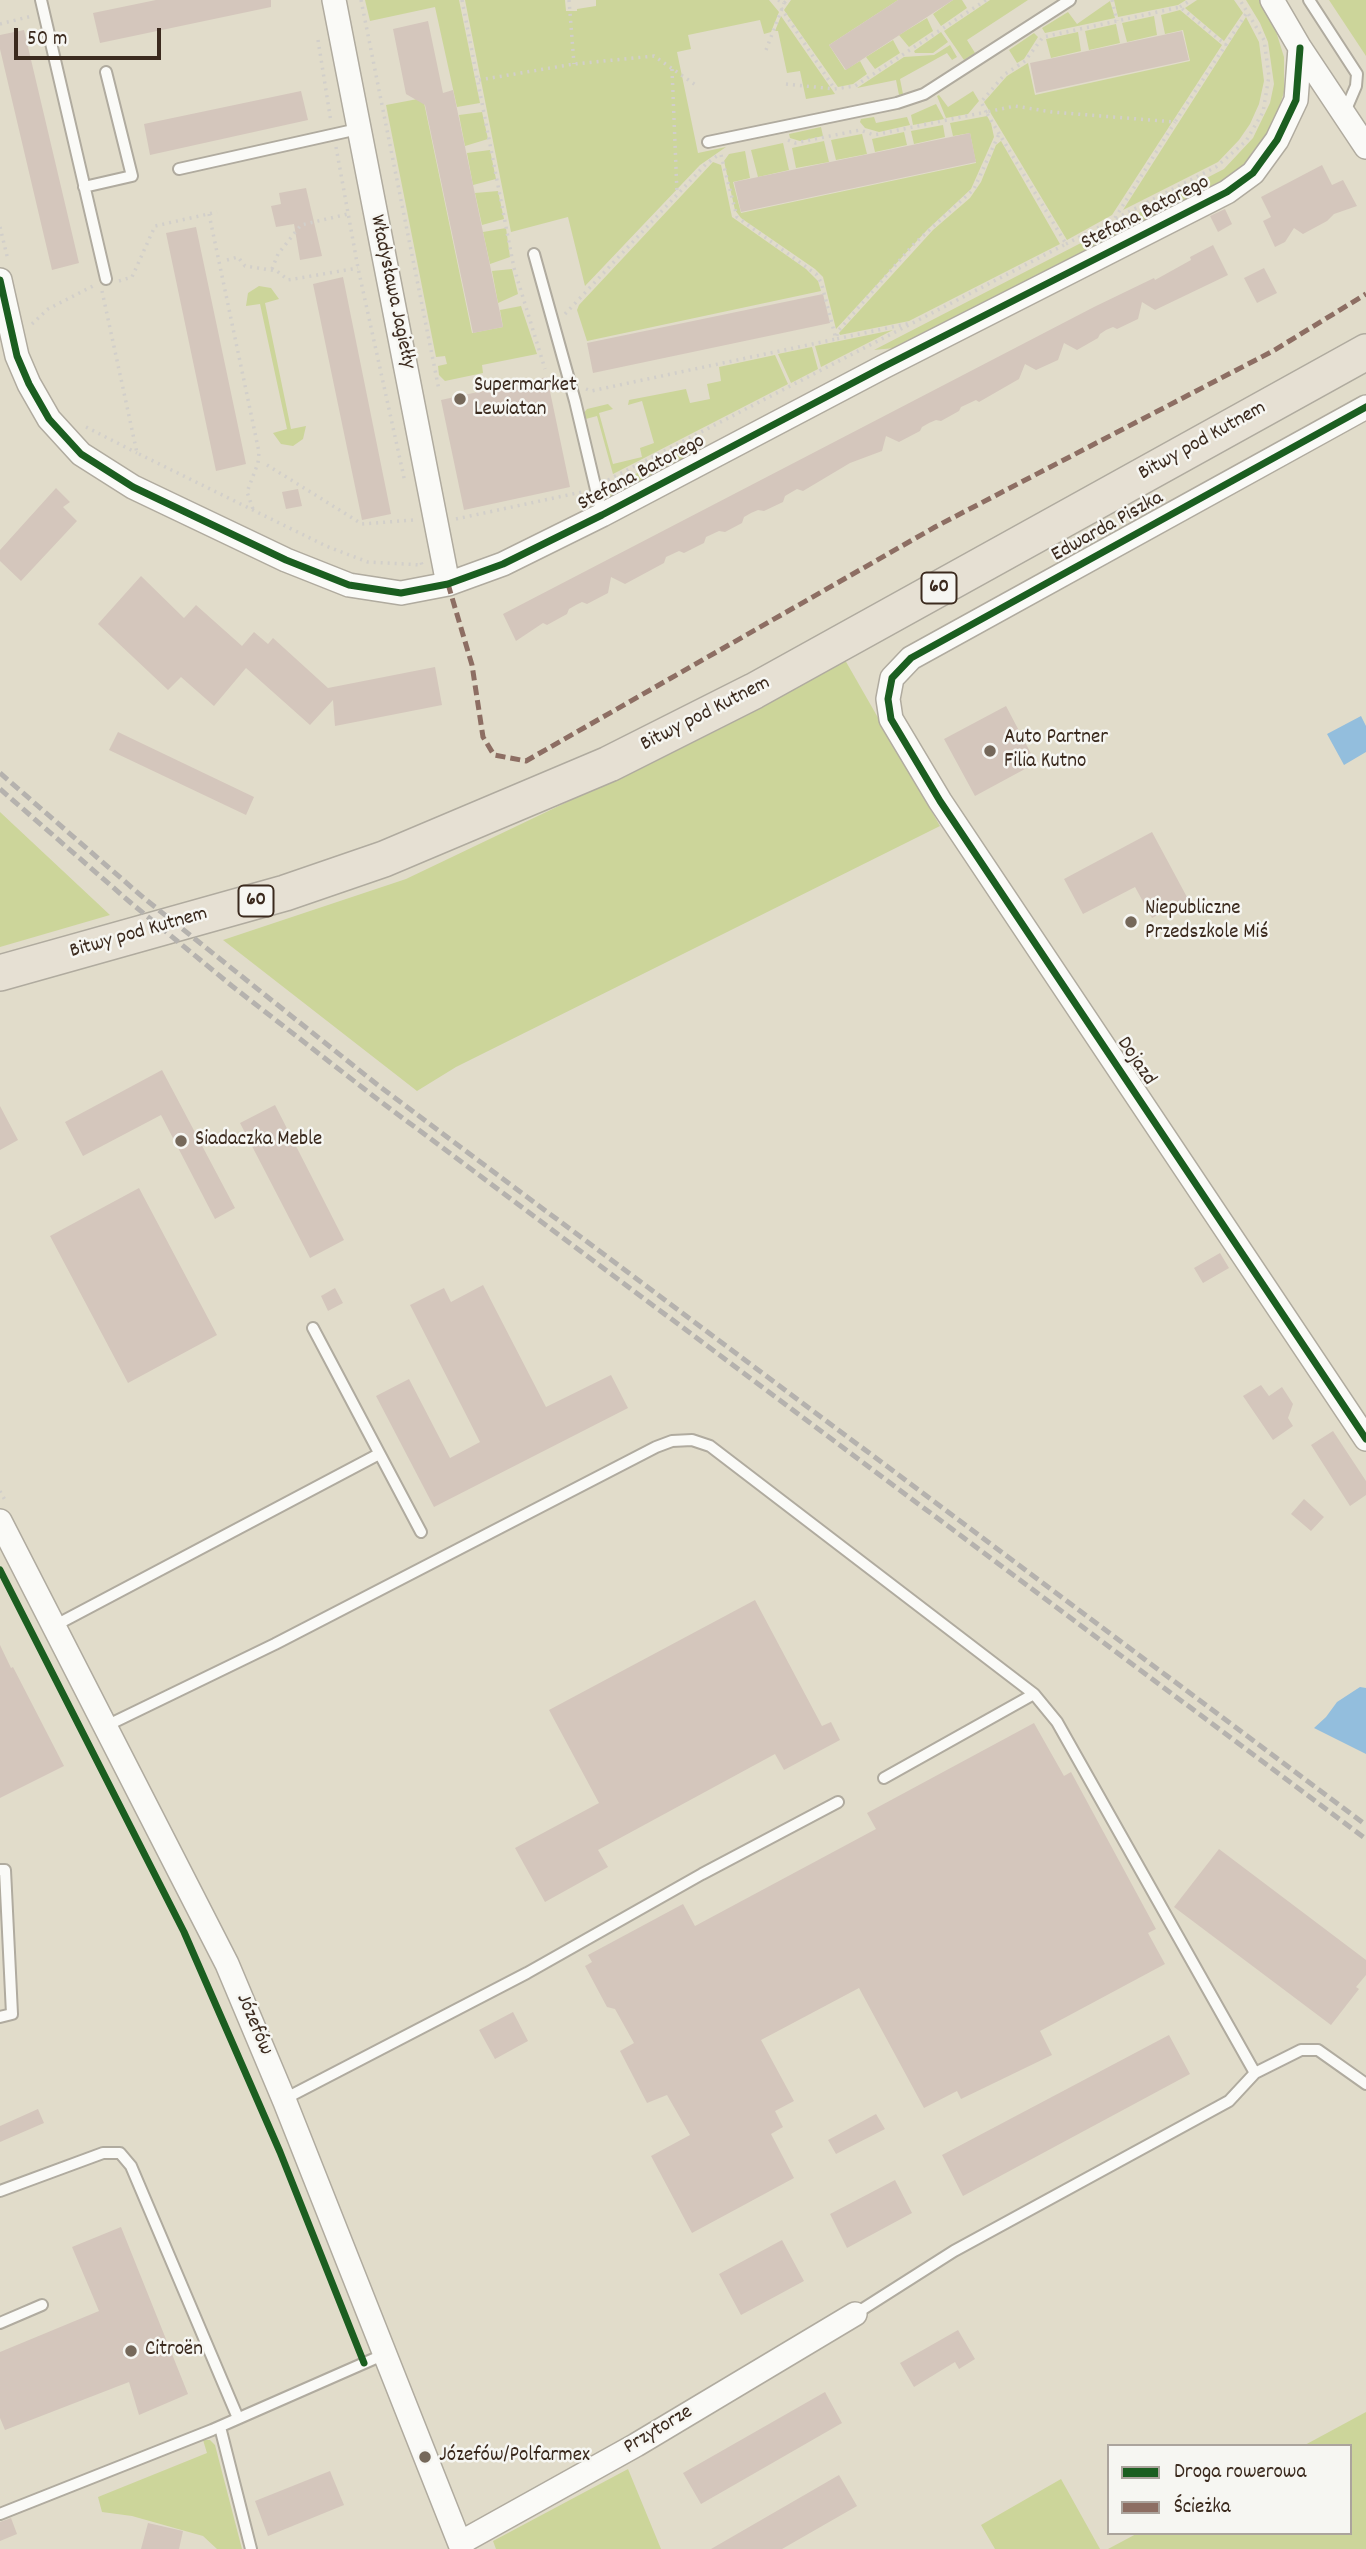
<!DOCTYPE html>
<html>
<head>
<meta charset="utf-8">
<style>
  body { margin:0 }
  #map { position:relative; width:1366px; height:2549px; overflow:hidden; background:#e1dcca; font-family:Dekko,sans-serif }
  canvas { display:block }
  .legend { position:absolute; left:1107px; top:2444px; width:245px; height:91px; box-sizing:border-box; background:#f6f6f2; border:2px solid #aba49d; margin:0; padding:9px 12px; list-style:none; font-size:21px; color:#3b2a1e }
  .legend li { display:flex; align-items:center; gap:14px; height:35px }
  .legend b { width:35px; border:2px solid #aba49d }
  .scale { position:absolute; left:14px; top:28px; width:147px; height:32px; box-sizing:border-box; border:4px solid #3b2a1e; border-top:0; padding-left:9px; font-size:21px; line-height:24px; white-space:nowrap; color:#3b2a1e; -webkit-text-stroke:5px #f6f6f2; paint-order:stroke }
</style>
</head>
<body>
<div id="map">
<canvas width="1366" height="2549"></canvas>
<ul class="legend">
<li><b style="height:9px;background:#1b5e20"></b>Droga rowerowa</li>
<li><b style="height:9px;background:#8d6e63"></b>Ścieżka</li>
</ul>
<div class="scale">50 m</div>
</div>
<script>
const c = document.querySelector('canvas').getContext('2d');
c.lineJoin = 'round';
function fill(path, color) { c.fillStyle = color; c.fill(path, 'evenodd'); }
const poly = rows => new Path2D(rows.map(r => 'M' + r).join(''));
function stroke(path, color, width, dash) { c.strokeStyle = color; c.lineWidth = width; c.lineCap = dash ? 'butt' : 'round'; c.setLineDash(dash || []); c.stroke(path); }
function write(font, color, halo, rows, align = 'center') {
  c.font = font + ' Dekko,sans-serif'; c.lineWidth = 5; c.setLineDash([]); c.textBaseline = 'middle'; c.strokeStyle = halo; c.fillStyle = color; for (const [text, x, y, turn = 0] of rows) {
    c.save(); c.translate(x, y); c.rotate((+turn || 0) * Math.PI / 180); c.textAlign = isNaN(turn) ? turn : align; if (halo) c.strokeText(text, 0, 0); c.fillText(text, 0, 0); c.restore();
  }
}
fill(poly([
  [365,0,459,0,480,103,457,107,435,7,370,21],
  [465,0,565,0,566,11,577,11,577,9,596,6,596,0,769,0,779,12,771,32,764,34,760,20,688,35,691,49,677,52,698,153,726,147,700,165,585,286,568,217,511,232],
  [791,0,898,0,829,45,845,70,860,61,867,74,853,84,838,87,784,10],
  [953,0,962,0,967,8,941,26,933,14],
  [990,0,1028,0,967,40,975,53,964,60,944,31],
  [1114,0,1186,0,1178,5,1118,17],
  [1197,0,1234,0,1243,13,1224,41,1185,8],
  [1246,0,1260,0,1274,25,1284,57,1284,92,1274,125,1249,160,1232,177,904,347,874,350,1224,169,1253,138,1270,103,1274,84,1268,42,1260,23],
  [1329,0,1366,0,1366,56],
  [1110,1,1115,18,1045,33,1042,28,1068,12,1077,24],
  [1180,10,1222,45,1112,215,1067,240,984,102,1007,76,1028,63,1035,95,1190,61,1183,30,1165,34,1161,15],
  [781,16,835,94,806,99,800,71,787,73,778,31,775,31],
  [1154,16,1157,35,1127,42,1122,23],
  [1246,17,1259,42,1264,81,1259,104,1250,124,1239,140,1218,162,1123,210],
  [927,18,933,31,909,47,899,35],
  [1116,24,1120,43,1089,50,1085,31],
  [941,32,948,42,933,53,915,53,914,51],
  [1078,32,1081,51,1051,58,1046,39],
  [1034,33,1038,37,1024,59,1017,63,1009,50],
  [893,40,900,53,875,69,866,57],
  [950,45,957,57,952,60,947,53,900,79,903,94,899,95,896,80,857,88,904,57,934,55],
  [973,91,979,101,968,114,946,118,937,96,939,95,948,107],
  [423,98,472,333,503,327,500,310,521,306,537,354,482,365,483,373,445,381,439,375,438,366,447,364,445,356,436,357,386,105],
  [936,104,944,119,913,125,911,115],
  [482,112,488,139,465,146,459,115],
  [987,116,991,123,994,137,971,189,927,230,836,329,823,277,815,269,741,218,735,210,724,161,729,154,745,151,750,178,733,182,741,213,976,163,970,133,953,136,950,123],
  [874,117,876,123,907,117,910,125,879,132,865,128,860,122,861,119],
  [943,125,945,137,914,144,911,131],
  [821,127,823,136,800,141,790,138,789,134],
  [904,132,907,145,875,152,872,139],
  [862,134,867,154,836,160,831,140],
  [824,141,829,162,796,168,792,148],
  [1001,141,1060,244,909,321,840,335,839,333,933,230,970,198,981,182,996,145],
  [783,143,789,170,758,177,751,150],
  [490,150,496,179,473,185,467,153],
  [713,162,721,165,732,217,806,269,818,281,821,291,587,341,577,310,579,305],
  [498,191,504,219,482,225,475,193],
  [506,228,510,257,490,264,483,232],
  [512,269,518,294,498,303,492,271],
  [259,286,271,288,279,299,265,303,291,429,306,426,303,439,293,446,281,444,273,433,287,429,260,304,246,306,248,293],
  [893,330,821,367,815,346],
  [812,347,818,369,791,383,778,354],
  [775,355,788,384,613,474,597,416,582,420,583,414,587,409,608,404,613,409,599,413,613,464,642,457,640,448,654,443,642,401,628,405,629,400,686,389,690,403,710,399,707,384,721,381,719,367],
  [704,439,704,450,609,499,602,491],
  [845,660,940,826,456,1067,417,1091,223,940,406,879,722,728],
  [0,812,110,915,0,947],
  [1366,2412,1366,2549,1108,2549,1138,2533,1350,2533,1350,2446,1303,2446],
  [203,2440,210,2440,215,2445,242,2549,217,2549,203,2536,132,2516,102,2512,98,2497,207,2453],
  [628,2469,661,2549,496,2549,493,2541],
  [1061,2479,1100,2549,995,2549,981,2525]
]), '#ccd59a');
fill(poly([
  [1361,716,1366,726,1366,752,1344,765,1327,734],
  [1360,1687,1366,1688,1366,1754,1314,1728,1326,1717,1337,1702]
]), '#93bedd');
fill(poly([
  [156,0,271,0,271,7,100,43,93,13],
  [898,0,953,0,846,70,829,45],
  [428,21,443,93,453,90,503,327,473,333,425,105,406,94,393,29],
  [24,30,79,263,52,270,0,49,0,35],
  [1182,31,1189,60,1036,93,1030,63],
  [301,91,308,120,150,155,144,124],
  [970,133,976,162,741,212,734,182],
  [1322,165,1332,185,1343,180,1357,206,1334,214,1327,221,1303,234,1294,228,1285,242,1275,247,1263,221,1271,217,1261,197],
  [306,188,322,256,300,260,294,224,276,227,271,206,281,204,279,193],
  [1225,209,1232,224,1218,232,1210,216],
  [196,227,246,464,216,471,166,233],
  [1213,245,1228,275,1155,310,1142,302,1138,319,1117,329,1113,327,1106,330,1100,334,1098,338,1077,350,1064,343,1058,360,1036,370,1025,364,1019,379,979,402,976,400,961,407,959,411,941,421,936,420,929,423,922,427,920,431,899,442,886,436,882,451,850,463,803,491,797,489,785,496,783,502,764,511,758,510,751,513,744,517,742,523,725,532,719,531,706,537,704,543,684,553,679,551,666,557,664,563,625,584,611,577,608,593,587,604,582,602,576,605,569,609,567,614,547,625,543,623,516,641,503,614,1094,307,1154,278,1155,280,1191,260,1190,257],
  [1264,268,1277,293,1257,303,1244,278],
  [343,277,391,514,362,520,313,284],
  [823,294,830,323,593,373,587,343],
  [547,377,570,487,464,510,441,400],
  [56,488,70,502,63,507,77,521,21,581,0,561,0,550],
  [298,489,302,506,286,509,282,492],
  [141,576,184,618,196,605,242,646,254,632,268,644,273,638,328,688,435,667,442,705,335,726,333,700,310,725,246,668,214,706,181,677,168,690,98,624],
  [1006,706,1036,763,975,796,944,739],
  [118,732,254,797,246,815,109,750],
  [1152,832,1188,899,1152,918,1135,887,1083,914,1064,879],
  [162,1070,235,1208,215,1219,161,1115,83,1156,65,1122],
  [275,1105,344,1240,310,1258,240,1123],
  [0,1106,18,1140,0,1150],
  [139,1188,217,1335,128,1383,50,1236],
  [1220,1253,1229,1268,1203,1283,1194,1268],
  [483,1285,546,1407,611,1375,628,1408,434,1507,376,1396,409,1379,450,1458,480,1442,410,1305,444,1288,451,1302],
  [335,1288,343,1303,328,1311,321,1296],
  [1261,1385,1269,1396,1282,1387,1293,1404,1288,1418,1293,1426,1273,1440,1243,1396],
  [1333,1431,1366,1481,1366,1495,1350,1506,1311,1445],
  [1304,1499,1324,1517,1311,1531,1291,1514],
  [755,1600,822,1726,831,1722,840,1740,784,1770,775,1754,598,1850,608,1867,545,1902,515,1848,599,1803,549,1710],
  [0,1645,11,1668,13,1667,64,1766,0,1798],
  [1034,1723,1064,1776,1071,1772,1156,1929,1148,1933,1165,1964,1040,2031,1052,2055,961,2099,957,2091,924,2108,859,1988,761,2040,794,2101,775,2111,783,2127,771,2134,794,2178,692,2233,651,2156,690,2135,667,2095,647,2103,620,2051,634,2043,615,2009,607,2007,585,1966,592,1962,588,1955,683,1904,695,1926,876,1829,867,1813],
  [1219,1849,1366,1960,1366,1975,1356,1987,1359,1989,1331,2025,1174,1907],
  [513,2012,528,2041,495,2059,479,2030],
  [1169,2035,1190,2074,963,2196,942,2155],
  [38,2109,44,2123,0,2142,0,2126],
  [876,2114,885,2129,836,2154,828,2140],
  [895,2180,912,2213,847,2248,830,2214],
  [121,2227,188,2394,139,2415,129,2382,5,2430,0,2418,0,2352,99,2311,72,2247],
  [782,2240,804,2281,741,2315,719,2274],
  [958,2330,975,2359,959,2369,955,2362,914,2387,900,2363],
  [825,2392,842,2423,701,2504,683,2473],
  [330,2471,344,2505,268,2536,255,2501],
  [839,2475,857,2506,782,2549,711,2549],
  [11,2518,17,2534,0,2541,0,2522],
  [148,2523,183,2531,179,2549,141,2549]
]), '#d4c6bc');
const service = poly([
  [41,0,106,279],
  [1309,0,1357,74,1356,86,1344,114],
  [708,142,897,103,924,94,1070,0],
  [179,169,358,129],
  [84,187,132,176,106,72],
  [534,254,575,401,602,515],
  [313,1328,421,1532],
  [54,1626,379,1454],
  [106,1726,275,1644,656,1447,672,1441,692,1440,710,1446,1034,1694,1057,1722,1255,2073,1301,2050,1318,2050,1366,2084],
  [884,1778,1034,1694],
  [0,1870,5,1870,12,2014,0,2017],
  [285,2102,294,2094,527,1973,702,1874,838,1802],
  [0,2191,103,2153,120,2153,131,2166,238,2418],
  [855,2314,954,2251,1229,2101,1255,2073],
  [0,2323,42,2305],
  [220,2427,251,2549],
  [0,2514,212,2430,385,2354]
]);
const minor = poly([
  [334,0,448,584],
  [1272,0,1300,48,1366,147],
  [0,280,17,356,29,384,49,419,81,454,133,487,286,560,349,585,401,593,448,584,503,564,602,515,883,367,1227,192,1253,173,1277,140,1296,100,1300,48],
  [1366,407,911,658,892,678,888,699,891,719,940,801,1366,1439],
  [0,1521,227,1964,285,2102,462,2549],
  [460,2543,636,2445,855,2314]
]);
const primary = poly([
  [0,973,285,893,384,859,609,764,754,691,1366,352]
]);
stroke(service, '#b0ab9f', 14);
stroke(minor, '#b0ab9f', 26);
stroke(primary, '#b0ab9f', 38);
stroke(poly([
  [361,0,439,390],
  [462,0,514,268,545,369],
  [569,0,574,64],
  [778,0,784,3,787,0],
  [1112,0,1117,21],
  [1180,7,1191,0],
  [781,8,834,88],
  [0,24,32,16],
  [318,40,331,122],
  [766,50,784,3],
  [672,69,677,193],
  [479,80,574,64,654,56,697,86],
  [786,84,834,89,855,86,986,0],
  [788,140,795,143,860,130,874,135,986,112,981,102,1005,74,1025,61,1043,37,1117,21,1180,7,1226,45],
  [336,147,358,268,405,482],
  [721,155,737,217,816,274,821,282,836,339,911,323],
  [209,214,259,452,258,463,247,492,253,509],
  [1115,218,1175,122],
  [0,227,8,260],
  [1066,244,1216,167,1246,141,1263,112,1269,76,1264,40,1240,0],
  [227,260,238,257,245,266,277,271,288,280,358,268],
  [272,269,278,254,301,225,348,214],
  [119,281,132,277,155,226,217,212],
  [102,291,137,453,326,546,368,562,422,565,421,562],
  [565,314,706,164,717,156],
  [32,324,48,309,93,286],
  [586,389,591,391,836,339,838,331,913,245,974,189,999,134],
  [86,427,137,453],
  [267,465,362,524,413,520],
  [608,480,1066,244,986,112,1015,106,1052,112,1175,122,1248,11],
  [456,519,582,492],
  [0,1491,6,1502]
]), '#d2cfca', 3.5, [2, 5]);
stroke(service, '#fafaf7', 10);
stroke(minor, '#fafaf7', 23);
stroke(primary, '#e6e0d3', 35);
stroke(poly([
  [0,773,145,899,379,1086,1366,1825],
  [0,789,131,903,232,986,372,1095,1366,1839]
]), '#b5b2ae', 5, [10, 5]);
stroke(poly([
  [448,584,472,665,483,737,494,755,526,761,935,527,1273,351,1366,294]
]), '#8d6e63', 5, [10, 5]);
stroke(poly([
  [0,280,17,356,29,384,49,419,81,454,133,487,286,560,349,585,401,593,448,584,503,564,602,515,883,367,1227,192,1253,173,1277,140,1296,100,1300,48],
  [1366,407,911,658,892,678,888,699,891,719,940,801,1366,1439],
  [0,1570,184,1932,280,2152,364,2363]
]), '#1b5e20', 7);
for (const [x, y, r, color] of [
  [460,399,7,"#75685a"],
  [990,751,7,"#75685a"],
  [1131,922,7,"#75685a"],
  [181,1141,7,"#75685a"],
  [131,2351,7,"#75685a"],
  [425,2457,7,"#75685a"]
]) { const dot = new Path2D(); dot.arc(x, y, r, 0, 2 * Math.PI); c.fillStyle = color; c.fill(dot); stroke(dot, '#f6f6f2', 2.5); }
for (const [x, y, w] of [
  [939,588,35],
  [256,901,35]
]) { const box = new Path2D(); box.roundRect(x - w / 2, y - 15.5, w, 31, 5); c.fillStyle = '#f6f6f2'; c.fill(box); stroke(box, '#3b2a1e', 2); }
write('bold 19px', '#3b2a1e', null, [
  ["60",939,588],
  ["60",256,901]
]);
write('21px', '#3b2a1e', '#f6f6f2', [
  ["Stefana Batorego",1146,214,-27],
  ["Władysława Jagiełły",391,292,78],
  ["Bitwy pod Kutnem",1203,442,-29],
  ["Stefana Batorego",642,474,-28],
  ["Edwarda Piszka",1108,528,-29],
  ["Bitwy pod Kutnem",706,715,-27],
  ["Bitwy pod Kutnem",139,934,-16],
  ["Dojazd",1135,1062,56],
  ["Józefów",253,2025,67],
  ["Przytorze",659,2431,-31]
]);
write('21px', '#3b2a1e', '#f6f6f2', [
  ["Supermarket",474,387],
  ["Lewiatan",474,411],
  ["Auto Partner",1004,739],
  ["Filia Kutno",1004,763],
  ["Niepubliczne",1145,910],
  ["Przedszkole Miś",1145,934],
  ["Siadaczka Meble",195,1141],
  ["Citroën",145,2351],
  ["Józefów/Polfarmex",439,2457]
], 'left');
</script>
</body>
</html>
